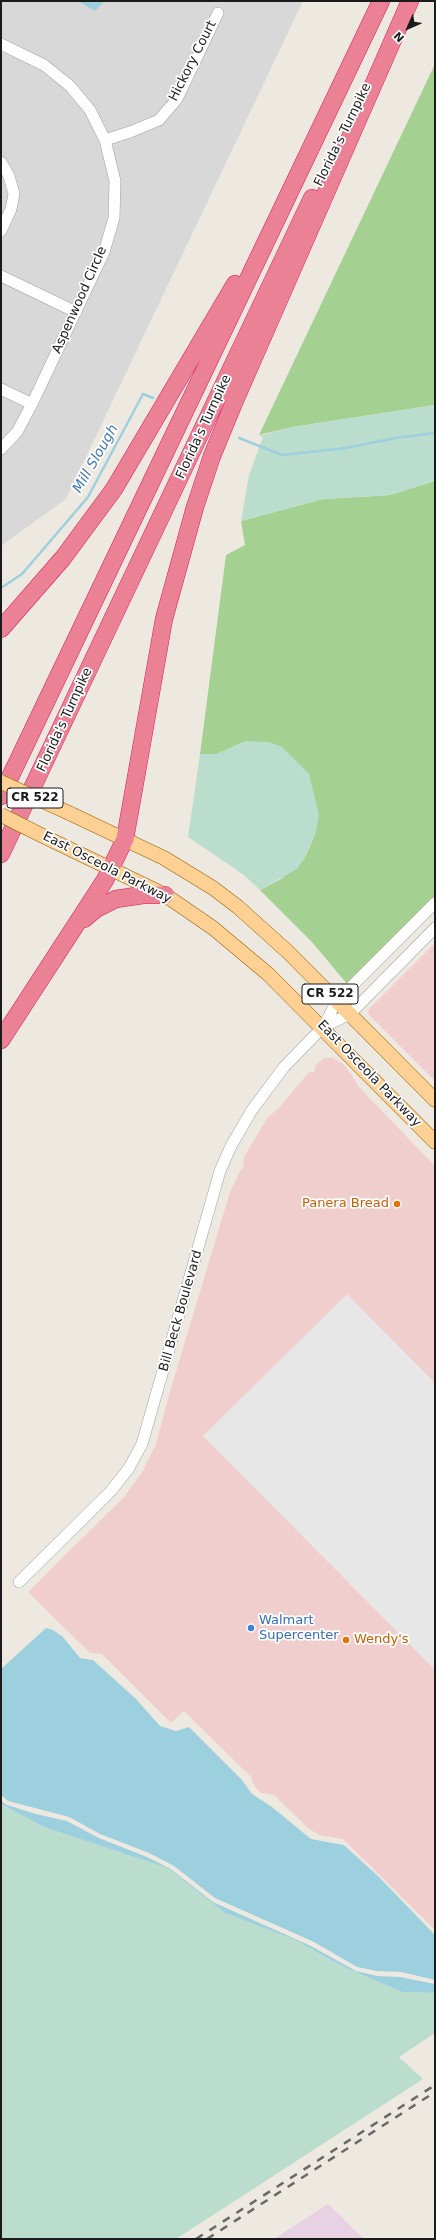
<!DOCTYPE html>
<html>
<head>
<meta charset="utf-8">
<style>
  body { margin:0 }
  #map { position:relative; width:436px; height:2240px; overflow:hidden; background:#eee9e0; font-family:"DejaVu Sans",sans-serif }
  canvas { display:block }
  .frame { position:absolute; inset:0; border:2px solid #1b1b1b; pointer-events:none }
  .north { position:absolute; left:388px; top:8px; width:40px; height:40px; -webkit-text-stroke:3px #fff; paint-order:stroke; rotate:225deg; font-size:11px; font-weight:700; line-height:16px; text-align:center; color:#1b1b1b }
  .north::after { content:''; display:block; margin:auto; width:14px; height:18px; background:#1b1b1b; clip-path:polygon(50% 0,100% 100%,50% 72%,0 100%) }
</style>
</head>
<body>
<div id="map">
<canvas width="436" height="2240"></canvas>
<div class="frame"></div>
<div class="north">N</div>
</div>
<script>
const c = document.querySelector('canvas').getContext('2d');
c.lineJoin = 'round';
function fill(path, color) { c.fillStyle = color; c.fill(path, 'evenodd'); }
const poly = rows => new Path2D(rows.map(r => 'M' + r).join(''));
function stroke(path, color, width, dash) { c.strokeStyle = color; c.lineWidth = width; c.lineCap = dash ? 'butt' : 'round'; c.setLineDash(dash || []); c.stroke(path); }
function write(font, color, halo, rows, align = 'center') {
  c.font = font + ' "DejaVu Sans",sans-serif'; c.lineWidth = 3.5; c.setLineDash([]); c.textBaseline = 'middle'; c.strokeStyle = halo; c.fillStyle = color; for (const [text, x, y, turn = 0] of rows) {
    c.save(); c.translate(x, y); c.rotate((+turn || 0) * Math.PI / 180); c.textAlign = isNaN(turn) ? turn : align; if (halo) c.strokeText(text, 0, 0); c.fillText(text, 0, 0); c.restore();
  }
}
fill(poly([
  [1,1,303,1,66,499,1,546]
]), '#d9d8d8');
fill(poly([
  [435,943,435,1081,369,1015,368,1010],
  [324,1058,333,1058,343,1064,351,1074,359,1087,435,1166,435,1930,343,1839,319,1835,308,1828,274,1795,261,1793,255,1787,251,1777,184,1711,171,1723,102,1654,90,1653,28,1592,124,1497,143,1471,156,1444,169,1395,230,1192,240,1171,243,1169,244,1157,267,1118,280,1107,309,1072,314,1072,316,1065]
]), '#f0cecd');
fill(poly([
  [328,2204,364,2239,274,2239]
]), '#e7d1e3');
fill(poly([
  [435,64,435,405,293,427,259,435],
  [435,481,435,896,347,984,312,942,260,890,281,879,304,859,311,844,316,831,309,774,246,741,217,754,200,754,226,555,245,545,241,521,323,499,390,495]
]), '#a4d092');
fill(poly([
  [435,405,435,481,390,495,323,499,241,521,249,475,263,437,259,436,293,427],
  [246,741,269,742,282,747,309,774,319,815,316,831,304,859,297,869,260,890,244,875,188,837,200,754,217,754],
  [1,1804,44,1827,169,1868,225,1913,295,1940,344,1967,402,1992,435,1993,435,2033,399,2057,423,2079,176,2239,1,2239]
]), '#bbddcd');
fill(poly([
  [347,1294,435,1383,435,1670,203,1436]
]), '#e7e7e7');
fill(poly([
  [78,1,105,1,95,11],
  [46,1628,53,1630,63,1637,80,1658,93,1660,136,1699,160,1726,176,1731,189,1727,242,1780,252,1794,272,1807,311,1839,344,1845,379,1877,435,1935,435,1980,401,1972,377,1971,357,1967,314,1942,215,1898,174,1866,149,1853,100,1834,69,1817,8,1801,1,1795,1,1669],
  [1,1801,7,1805,36,1814,67,1821,99,1838,147,1857,169,1868,172,1870,213,1902,311,1946,356,1971,377,1976,400,1977,435,1984,435,1993,402,1992,344,1967,295,1940,225,1913,168,1868,44,1827,1,1804]
]), '#9dd0de');
stroke(poly([
  [239,438,282,455,346,448,395,438,435,433],
  [1,588,22,574,88,497,143,394,153,398]
]), '#9dd0de', 2.5);
const minor = poly([
  [1,44,44,65,70,86,90,110,105,140,115,181,114,218,104,252,32,404,17,432,1,449],
  [105,140,130,132,159,120,177,99,218,13],
  [1,162,9,176,14,194,11,209,1,231],
  [1,276,76,312],
  [1,389,32,404],
  [323,1027,350,1014,435,928],
  [19,1582,111,1491,129,1468,142,1444,220,1171,231,1146,252,1110,284,1067,323,1027,337,1001,435,903]
]);
const major = poly([
  [69,813,164,858,213,888,238,907,288,952,435,1100],
  [47,838,165,895,213,928,268,974,435,1142]
]);
const highway = poly([
  [1,629,63,558,114,489,235,284],
  [1,796,381,1],
  [1,854,312,198],
  [84,919,96,909,116,899,143,895,165,895],
  [1,1040,105,880,125,839,164,619,195,507,212,456,233,405,410,1]
]);
stroke(minor, '#a2a2a2', 12);
stroke(major, '#926100', 15);
stroke(highway, '#df195e', 18);
stroke(minor, '#fff', 11);
stroke(major, '#ffd093', 14);
stroke(highway, '#eb8195', 17);
stroke(poly([
  [196,2239,435,2085],
  [207,2239,435,2092]
]), '#696969', 2.5, [8, 8]);
const majorBridge = poly([
  [1,782,69,813],
  [1,815,47,838]
]);
stroke(majorBridge, '#926100', 15, []);
stroke(majorBridge, '#ffd093', 14);
for (const [x, y, r, color] of [
  [397,1204,4,"#e8710a"],
  [251,1628,4,"#3f7fe0"],
  [346,1640,4,"#e8710a"]
]) { const dot = new Path2D(); dot.arc(x, y, r, 0, 2 * Math.PI); c.fillStyle = color; c.fill(dot); stroke(dot, '#fff', 1.5); }
for (const [x, y, w] of [
  [35,798,56],
  [330,994,56]
]) { const box = new Path2D(); box.roundRect(x - w / 2, y - 10, w, 20, 3); c.fillStyle = '#fff'; c.fill(box); stroke(box, '#1b1b1b', 1); }
write('bold 12px', '#1b1b1b', null, [
  ["CR 522",35,798],
  ["CR 522",330,994]
]);
write('13px', '#1b1b1b', '#fff', [
  ["Hickory Court",193,61,-63],
  ["Florida's Turnpike",343,135,-64],
  ["Aspenwood Circle",80,300,-66],
  ["Florida's Turnpike",204,427,-65],
  ["Florida's Turnpike",65,720,-65],
  ["East Osceola Parkway",107,868,27],
  ["East Osceola Parkway",369,1074,46],
  ["Bill Beck Boulevard",181,1311,-74]
]);
write('13px', '#c56008', '#fff', [
  ["Panera Bread",389,1204],
  ["Wendy's",354,1640,"left"]
], 'right');
write('13px', '#366cbe', '#fff', [
  ["Walmart",259,1621],
  ["Supercenter",259,1636]
], 'left');
write('italic 14px', '#4379af', '#fff', [
  ["Mill Slough",96,459,-60]
]);
</script>
</body>
</html>
